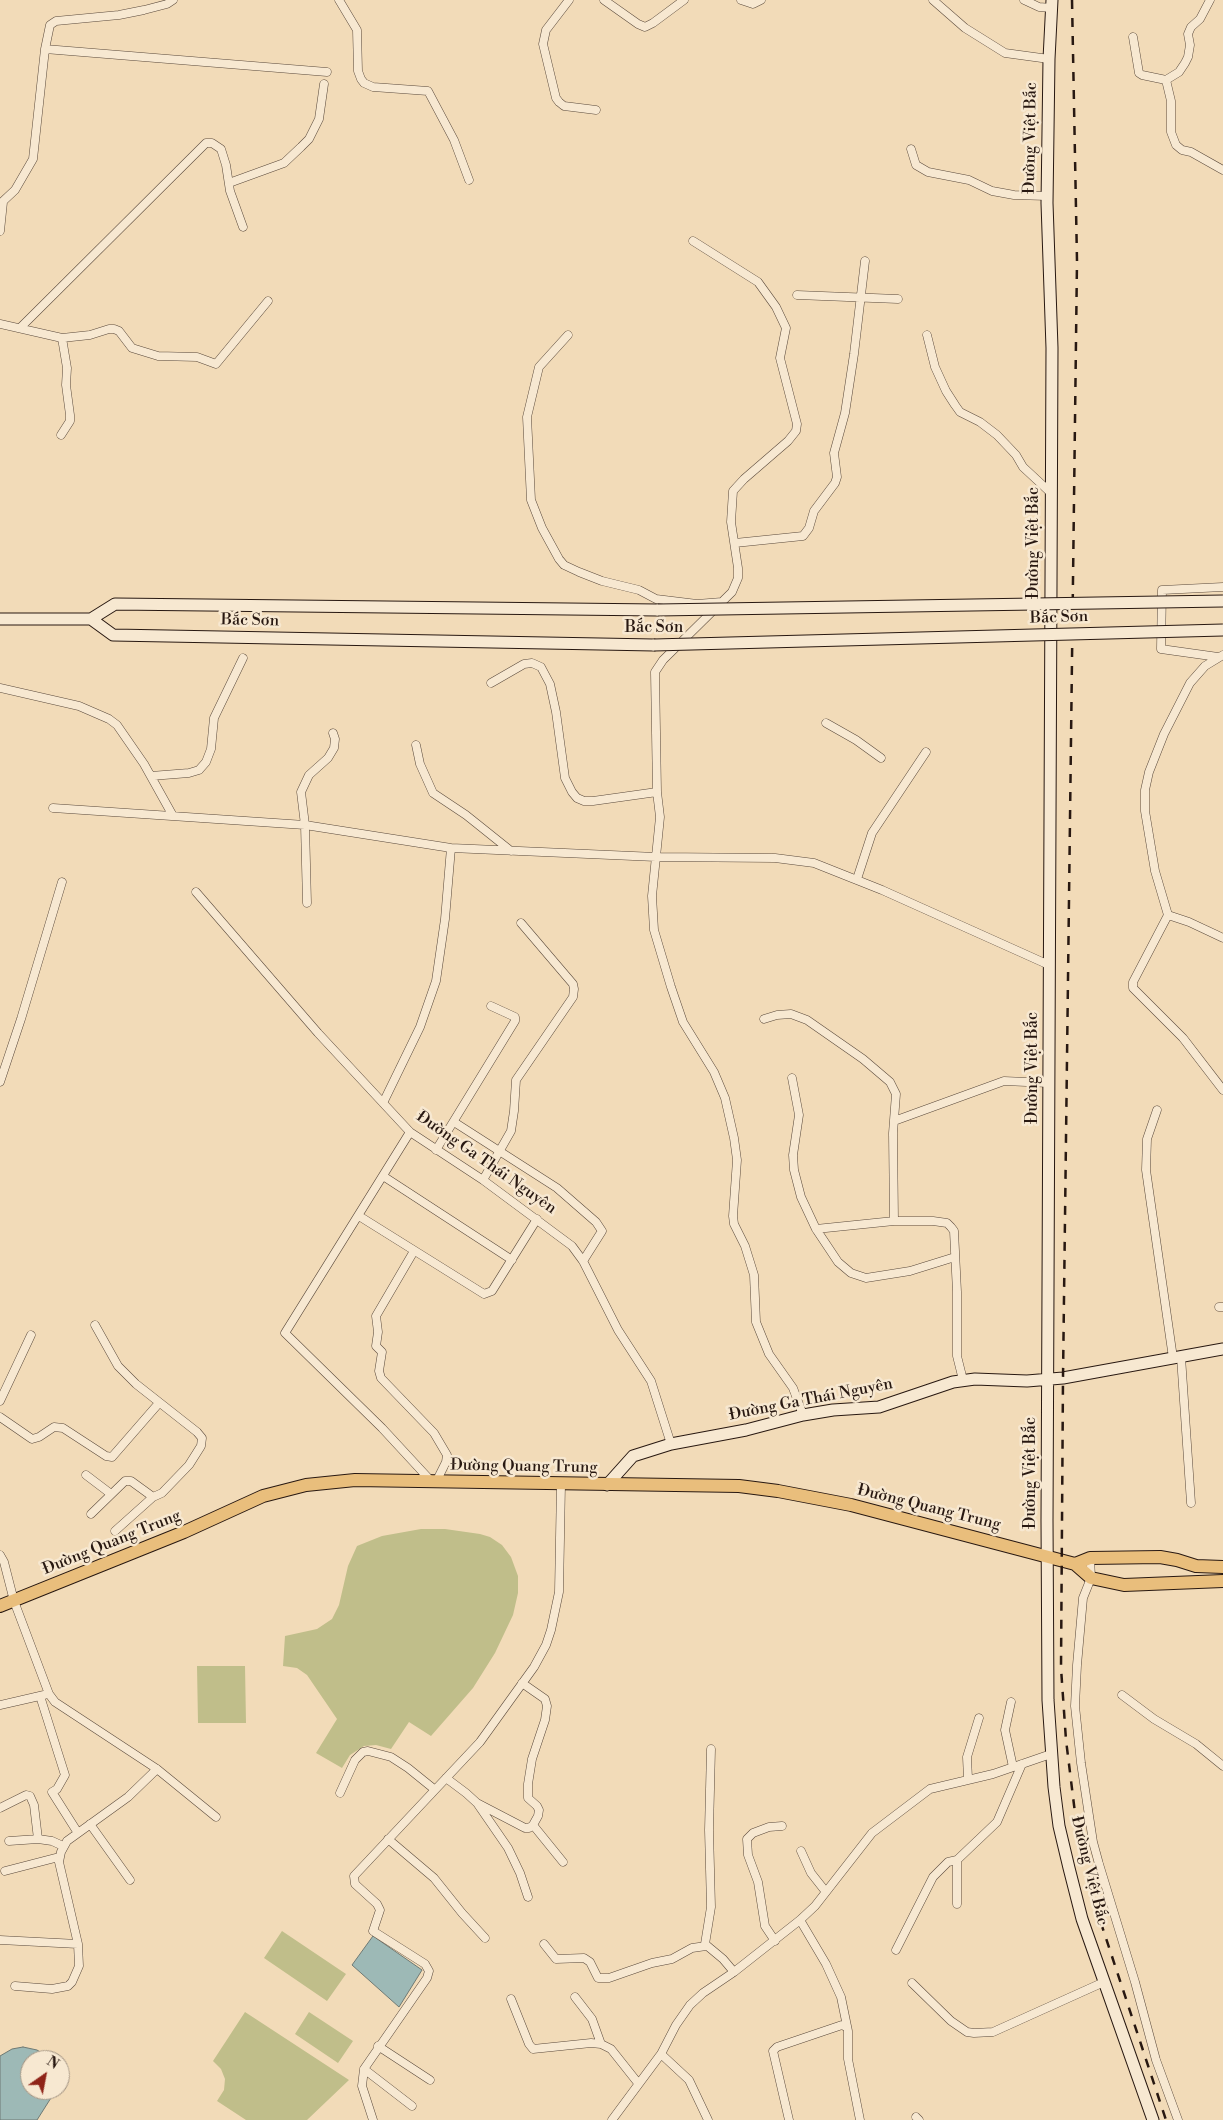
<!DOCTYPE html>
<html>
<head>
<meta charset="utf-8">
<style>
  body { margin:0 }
  #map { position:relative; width:1223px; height:2120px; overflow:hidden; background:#f2dbb8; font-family:"Libre Bodoni",serif }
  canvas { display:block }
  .north { position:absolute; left:20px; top:2050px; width:50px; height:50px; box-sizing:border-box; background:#f7e8d1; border:1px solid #a49584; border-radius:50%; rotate:33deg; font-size:14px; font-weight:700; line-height:20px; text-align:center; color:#281811 }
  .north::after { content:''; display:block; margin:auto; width:18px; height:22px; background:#8f2418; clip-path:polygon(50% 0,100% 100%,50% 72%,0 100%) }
</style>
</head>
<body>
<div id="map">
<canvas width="1223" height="2120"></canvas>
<div class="north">N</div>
</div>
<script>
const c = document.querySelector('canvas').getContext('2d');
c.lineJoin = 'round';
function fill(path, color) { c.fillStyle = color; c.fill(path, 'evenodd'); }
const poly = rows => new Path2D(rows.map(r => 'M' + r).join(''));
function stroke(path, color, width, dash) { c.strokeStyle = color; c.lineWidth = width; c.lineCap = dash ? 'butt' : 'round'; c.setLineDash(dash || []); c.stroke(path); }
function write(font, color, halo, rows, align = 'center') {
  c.font = font + ' "Libre Bodoni",serif'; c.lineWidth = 5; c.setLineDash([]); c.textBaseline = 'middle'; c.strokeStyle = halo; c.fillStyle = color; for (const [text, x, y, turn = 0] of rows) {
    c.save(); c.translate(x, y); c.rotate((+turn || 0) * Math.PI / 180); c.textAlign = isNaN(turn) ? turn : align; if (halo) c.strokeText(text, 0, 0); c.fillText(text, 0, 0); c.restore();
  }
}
fill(poly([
  [421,1529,445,1529,480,1534,490,1537,502,1545,511,1557,518,1576,518,1593,513,1615,495,1653,473,1688,431,1736,409,1722,391,1749,376,1745,364,1746,350,1755,342,1768,316,1753,337,1719,307,1675,297,1668,283,1666,285,1636,317,1629,332,1619,339,1605,348,1566,357,1546,382,1536],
  [197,1666,245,1666,246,1723,198,1723],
  [282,1931,346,1974,327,2001,264,1958],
  [245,2012,349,2080,307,2120,246,2120,217,2101,224,2090,225,2079,221,2069,213,2061],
  [309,2012,353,2041,338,2063,295,2034]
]), '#c0be8a');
const water = poly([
  [373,1936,422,1970,399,2007,352,1965,373,1936],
  [23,2047,37,2050,53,2060,30,2060,30,2090,56,2090,37,2120,0,2120,0,2056,12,2049,23,2047]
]);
fill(water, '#9db9b6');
stroke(water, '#6e7974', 1);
const street = poly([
  [339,0,357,30,358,71,361,79,364,83,373,87,428,91,454,140,469,180],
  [569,0,546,30,543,44,556,98,559,102,564,106,596,110],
  [604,0,638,24,645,27,653,23,684,0],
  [741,0,753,4,761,0],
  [933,0,965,28,1005,53,1049,59],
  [1024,0,1039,7,1052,8],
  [1133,37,1139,73,1142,75,1166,80,1171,101,1171,132,1176,145,1182,150,1191,152,1223,170],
  [45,49,327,72],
  [1166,80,1179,72,1185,63,1188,57,1190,45,1188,34,1191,27,1200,19,1210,0],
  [911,149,916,165,928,172,969,180,992,191,1014,195,1047,196],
  [229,183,284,163,301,147,309,139,319,119,324,84],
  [0,204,15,190,33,159,45,49,50,25,56,21,119,15,144,10,167,4,173,0],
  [0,231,3,202],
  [693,241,758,282,776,307,786,328,780,358,797,424,796,431,788,441,744,479,733,491,731,522,738,568,738,578,732,592,663,660,655,672,657,792,660,817,652,896,654,930,671,987,683,1022,714,1072,725,1098,734,1138,737,1160,733,1216,734,1224,745,1246,754,1275,756,1322,769,1354,793,1388,803,1415],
  [797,295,898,299],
  [0,324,62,338,90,335,109,329,114,329,119,331,132,348,158,356,197,357,216,364,268,301],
  [20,328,206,143,212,143,221,149,226,165,230,191,243,227],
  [568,335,539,367,527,417,531,500,542,528,559,559,564,565,579,572,602,581,639,590,656,599,697,604,722,602],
  [927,335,935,367,946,391,955,405,960,412,980,422,997,435,1016,455,1023,467,1051,493],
  [61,435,70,421,70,415,66,385,67,368,62,338],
  [735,543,803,536,809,528,814,511,835,483,837,477,834,453,845,413,854,354,865,261],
  [1223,655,1205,666,1190,683,1164,734,1149,772,1145,790,1145,811,1155,871,1168,915,1133,982,1133,988,1183,1038,1223,1090],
  [1218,657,1161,649,1162,590,1223,587],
  [491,683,524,664,532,663,541,667,550,684,556,712,565,778,572,792,577,798,584,801,593,801,657,792],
  [0,688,79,706,109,719,117,725,144,764,173,816],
  [826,723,856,740,881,758],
  [416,745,420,764,433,793,466,815,511,851],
  [151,776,189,773,199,770,206,762,211,749,214,718,243,658],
  [53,808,305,825,451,848,656,857,775,858,814,863,882,890,1049,965],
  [857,879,872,833,926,752],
  [196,892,318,1033,410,1132,483,1180,572,1246,583,1261,618,1330,651,1381,671,1444],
  [307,903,305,825,301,792,309,775,328,758,334,748,335,739,333,733],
  [1168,915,1189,922,1223,938],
  [764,1019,777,1015,791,1014,807,1020,863,1059,890,1082,896,1094,893,1133,894,1221],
  [792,1078,799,1115,793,1155,794,1170,801,1197,816,1229,838,1262,851,1273,866,1278,910,1271,955,1257],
  [0,1082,21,1019,62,882],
  [383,1103,420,1027,436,981,445,919,451,848],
  [1157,1110,1147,1139,1146,1170,1173,1358],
  [894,1121,1004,1081,1049,1083],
  [454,1122,557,1188,596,1222,602,1231,583,1261],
  [410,1132,285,1333,382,1428,431,1481],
  [436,1150,515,1021,515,1017,491,1006],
  [383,1176,512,1260],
  [483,1180,511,1131,514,1111,516,1080,573,997,574,989,573,984,521,923],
  [359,1216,484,1294,492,1291,537,1219],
  [816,1229,894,1221,933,1221,947,1223,951,1227,954,1231,957,1292,957,1356,963,1380],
  [414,1251,376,1316,378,1332,376,1346,382,1352,379,1371,381,1378,434,1433,447,1455,446,1462,436,1482],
  [1219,1307,1223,1307],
  [1181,1357,1191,1503],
  [0,1401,31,1335],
  [0,1417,32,1439,39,1437,54,1427,63,1428,106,1456,112,1457,159,1403],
  [86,1475,111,1494],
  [91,1514,125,1481,131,1481,153,1497,162,1493,189,1465,201,1446,202,1438,197,1432,136,1384,118,1366,95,1325],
  [115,1531,153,1497],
  [0,1555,4,1562,14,1601,49,1694,55,1702,157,1769,216,1817],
  [1090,1558,1091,1578,1083,1598,1077,1665,1075,1706,1081,1763,1093,1842,1099,1864,1135,1982,1156,2060,1178,2120],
  [1122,1695,1154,1719,1196,1744,1223,1766],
  [40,1696,65,1775,57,1789,52,1792,78,1833],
  [1011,1702,1005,1730,1013,1767],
  [0,1705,44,1695],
  [711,1749,709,1830,711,1907,705,1944,723,1959,734,1972],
  [446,1778,466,1793,477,1803,508,1848,520,1873,528,1897],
  [968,1779,967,1757,979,1718],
  [340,1793,355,1760,363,1752,368,1751,391,1757,408,1768,434,1789],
  [477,1803,525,1828,529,1828,533,1825,538,1816,539,1810,537,1806,528,1798,528,1784,532,1759,545,1720,547,1706,545,1699,522,1683],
  [0,1808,26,1795,30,1796,34,1805,38,1839],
  [90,1824,130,1880],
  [533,1825,563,1862],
  [388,1839,434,1878,462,1913,485,1938],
  [9,1841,38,1839,52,1841,63,1846],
  [801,1851,811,1873,826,1892],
  [5,1871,59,1857],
  [957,1904,957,1860,997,1822,1022,1764],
  [800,1920,826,1964,841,1997,848,2031,848,2059,860,2120],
  [0,1940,78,1944],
  [775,1941,765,1926,758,1882,748,1855,747,1839,753,1833,769,1827,782,1826],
  [544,1944,556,1959,584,1958,590,1962,598,1978,609,1978,652,1963,672,1959,692,1948,706,1946],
  [896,1950,933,1877,948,1862,957,1860],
  [912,1983,951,2021,967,2032,974,2033,993,2032,1104,1982],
  [15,1986,52,1989,68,1986,72,1982,79,1966,78,1944,59,1862,61,1852,67,1841,128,1797,157,1769],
  [575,1997,592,2019,601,2044],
  [511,1999,529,2044,533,2049,591,2043,601,2044,611,2049,638,2083],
  [378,2046,430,2080],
  [661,2054,689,2080,708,2120],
  [364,2069,412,2106],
  [916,2117,919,2120],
  [373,2120,362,2086,364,2069,427,1978,429,1971,425,1964,373,1931,380,1910,377,1904,355,1884,354,1876,480,1742,534,1667,546,1645,551,1630,559,1592,561,1484],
  [612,2120,661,2054,676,2025,690,2005,703,1993,734,1972,800,1920,815,1906,872,1833,930,1789,993,1774,1051,1754],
  [789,2120,773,2051,777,2047,842,2025,846,2027]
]);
const secondary = poly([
  [1052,0,1049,59,1047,203,1052,348,1047,1519,1048,1700,1054,1787,1059,1826,1069,1868,1082,1919,1153,2120],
  [0,619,91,619,115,604,658,610],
  [91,619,113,635,654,645],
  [607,1485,633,1456,671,1444,746,1430,803,1415,833,1410,879,1407,953,1382,975,1379,1027,1381,1063,1378,1223,1349]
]);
const primary = poly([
  [1075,1564,1091,1578,1124,1585,1223,1581],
  [0,1606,184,1532,263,1496,306,1485,355,1480,739,1486,778,1491,851,1505,1075,1564,1090,1558,1160,1557,1177,1560,1196,1566,1223,1567]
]);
stroke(street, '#5a493b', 9);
stroke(secondary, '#281811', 13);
stroke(primary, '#281811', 14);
stroke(street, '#f7e8d1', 8);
stroke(secondary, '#f7e8d1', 11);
stroke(primary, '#e9be7c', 12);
stroke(poly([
  [1072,0,1077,261,1063,1378,1061,1668,1066,1740,1076,1821,1097,1911,1166,2120]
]), '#281811', 2.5, [9, 9]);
const secondaryBridge = poly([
  [658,610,1223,601],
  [654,645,1223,630]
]);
stroke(secondaryBridge, '#281811', 13, []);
stroke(secondaryBridge, '#f7e8d1', 11);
write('16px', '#281811', '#f7e8d1', [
  ["Đường Việt Bắc",1031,138,-89],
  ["Đường Việt Bắc",1034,543,-90],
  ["Bắc Sơn",1059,618,-2],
  ["Bắc Sơn",250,621,1],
  ["Bắc Sơn",654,628],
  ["Đường Việt Bắc",1033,1068,-90],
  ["Đường Ga Thái Nguyên",486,1163,35],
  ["Đường Ga Thái Nguyên",811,1400,-11],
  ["Đường Quang Trung",524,1467,1],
  ["Đường Việt Bắc",1031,1473,-90],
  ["Đường Quang Trung",929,1508,14],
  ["Đường Quang Trung",112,1543,-22],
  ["Đường Việt Bắc",1089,1871,76]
]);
</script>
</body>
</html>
